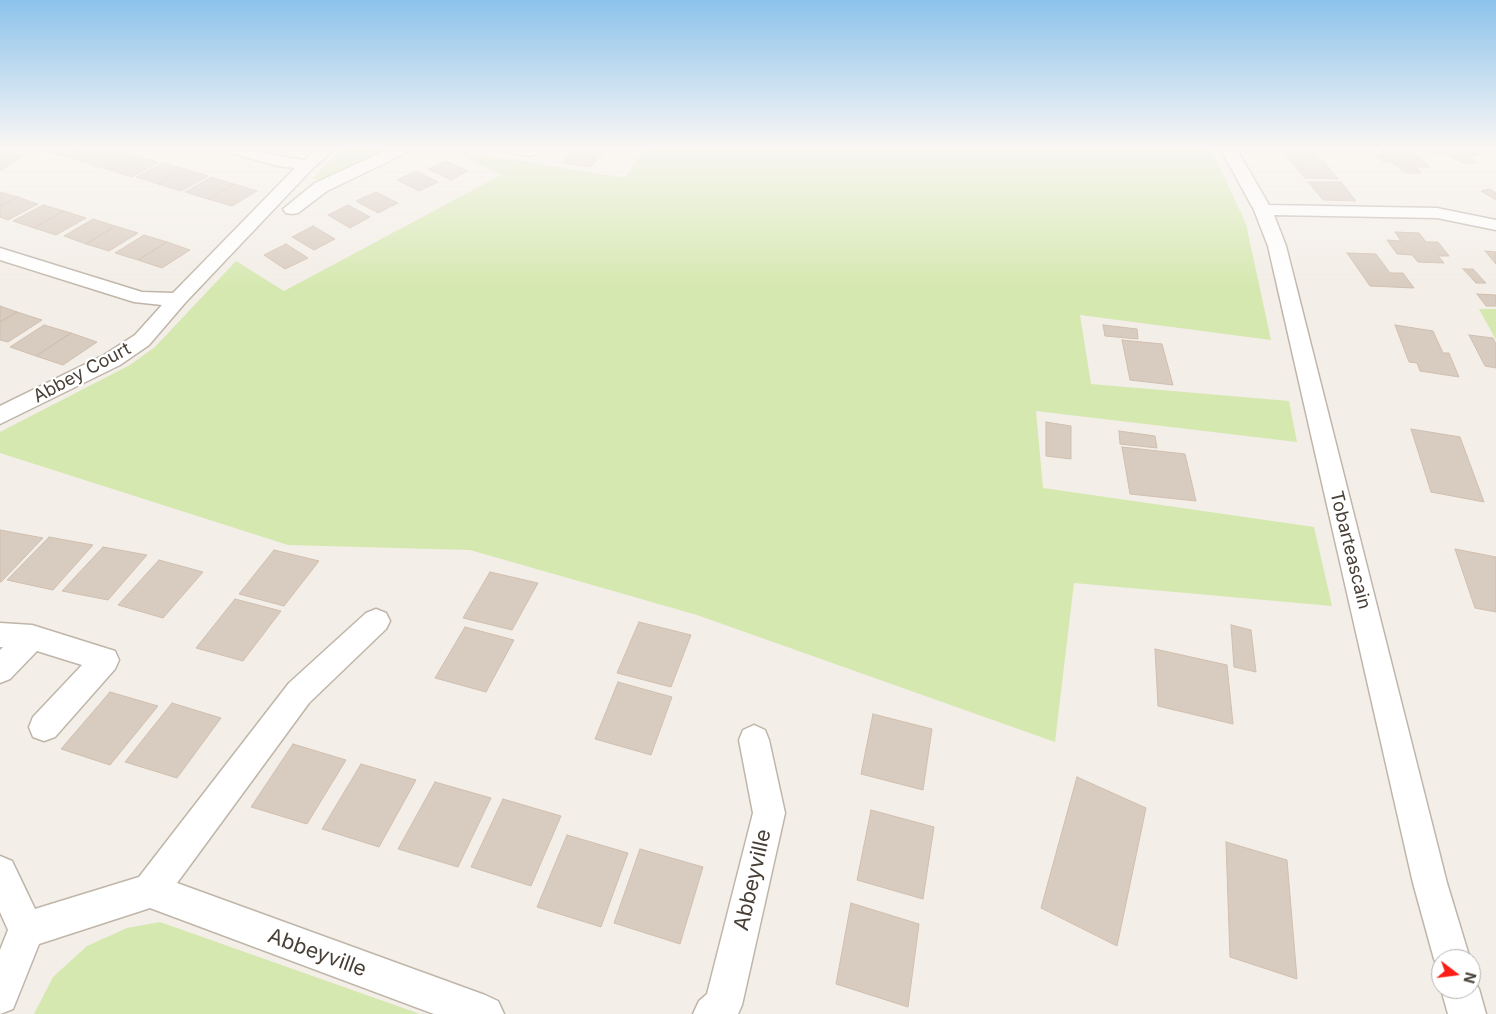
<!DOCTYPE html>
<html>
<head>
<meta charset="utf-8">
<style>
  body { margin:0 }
  #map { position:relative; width:1496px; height:1014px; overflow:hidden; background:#f3eee7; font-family:Inter,sans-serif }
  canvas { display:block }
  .north { position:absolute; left:1431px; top:949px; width:50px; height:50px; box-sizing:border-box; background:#fff; border:1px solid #b5b2af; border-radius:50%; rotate:105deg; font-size:14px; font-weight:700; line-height:20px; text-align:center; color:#473e36 }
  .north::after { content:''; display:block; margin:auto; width:18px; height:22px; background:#fb1d16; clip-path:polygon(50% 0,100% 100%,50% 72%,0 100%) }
</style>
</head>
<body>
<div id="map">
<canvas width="1496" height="1014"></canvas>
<div class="north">N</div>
</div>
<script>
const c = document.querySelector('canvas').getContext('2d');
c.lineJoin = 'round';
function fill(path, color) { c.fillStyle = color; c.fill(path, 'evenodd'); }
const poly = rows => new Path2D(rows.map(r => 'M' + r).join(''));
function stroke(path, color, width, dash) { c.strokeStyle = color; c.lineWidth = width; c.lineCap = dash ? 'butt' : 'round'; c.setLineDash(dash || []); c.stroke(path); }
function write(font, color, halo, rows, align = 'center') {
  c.font = font + ' Inter,sans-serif'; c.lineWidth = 4.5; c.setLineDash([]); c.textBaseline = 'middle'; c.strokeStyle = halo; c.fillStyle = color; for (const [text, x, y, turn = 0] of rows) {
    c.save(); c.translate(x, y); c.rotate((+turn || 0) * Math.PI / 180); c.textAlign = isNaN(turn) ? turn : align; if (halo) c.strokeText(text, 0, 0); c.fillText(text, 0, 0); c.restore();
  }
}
fill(poly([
  [344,148,387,148,322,180,312,179,331,159],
  [645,148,1211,148,1246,224,1271,340,1080,315,1091,384,1289,401,1297,442,1036,411,1043,488,1314,527,1332,606,1074,583,1055,742,697,615,470,550,288,545,0,453,0,432,130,365,155,347,236,261,284,291,501,175,448,149,625,178],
  [1479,309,1496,309,1496,340],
  [160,922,420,1014,34,1014,53,977,87,946,127,928]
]), '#d5e8af');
const building = poly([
  [51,148,84,148,66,157,45,151,51,148],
  [84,148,109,148,114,149,87,163,66,157,84,148],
  [575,148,576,148,603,152,591,167,562,163,575,148],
  [1280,148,1311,148,1320,159,1289,159,1280,148],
  [1395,148,1414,148,1417,151,1413,151,1430,167,1416,167,1421,173,1406,173,1391,162,1383,162,1374,154,1383,154,1380,150,1397,150,1395,148],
  [1427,148,1469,148,1480,155,1468,157,1477,162,1464,164,1445,154,1438,155,1427,148],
  [115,150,137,156,110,170,88,164,115,150],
  [0,152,25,155,0,171,0,152],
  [137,156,158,162,132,177,110,170,137,156],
  [446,161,468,171,451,180,428,169,446,161],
  [1291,161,1323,161,1338,179,1305,178,1291,161],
  [163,163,185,169,158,184,136,177,163,163],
  [185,169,208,176,181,191,158,184,185,169],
  [416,171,438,182,419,191,397,180,416,171],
  [211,177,234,184,208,199,185,192,211,177],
  [1308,182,1341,182,1356,201,1323,200,1308,182],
  [234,184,257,191,232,206,208,199,234,184],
  [1490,189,1496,193,1496,200,1481,191,1490,189],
  [0,192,18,197,0,206,0,192],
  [376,192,398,203,378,213,356,201,376,192],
  [18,197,38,204,8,220,0,217,0,206,18,197],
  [43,205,64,211,34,228,13,221,43,205],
  [348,205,370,217,350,228,328,215,348,205],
  [64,211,86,218,56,235,34,228,64,211],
  [93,219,115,226,86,244,64,236,93,219],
  [115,226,138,233,109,251,86,244,115,226],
  [313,226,335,239,314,250,292,237,313,226],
  [1395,232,1419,233,1426,242,1438,242,1449,256,1438,256,1444,263,1418,262,1412,255,1397,254,1387,240,1401,241,1395,232],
  [144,235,167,242,138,260,115,253,144,235],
  [167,242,190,250,162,268,138,260,167,242],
  [286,244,308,258,285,269,264,255,286,244],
  [1485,251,1496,252,1496,264,1485,251],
  [1347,253,1376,254,1390,273,1403,273,1414,288,1370,286,1347,253],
  [1463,269,1473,269,1486,283,1476,283,1463,269],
  [1477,294,1496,295,1496,306,1486,306,1477,294],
  [0,306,17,312,0,322,0,306],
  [17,312,42,320,8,342,0,340,0,322,17,312],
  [44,325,71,333,36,356,10,347,44,325],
  [1103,325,1137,329,1138,339,1105,336,1103,325],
  [1395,325,1433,331,1443,353,1449,353,1459,377,1420,371,1417,363,1409,362,1395,325],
  [71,333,97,342,63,365,36,356,71,333],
  [1469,335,1493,338,1496,344,1496,368,1485,366,1469,335],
  [1122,340,1162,344,1173,385,1130,380,1122,340],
  [1046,422,1071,426,1071,459,1046,456,1046,422],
  [1411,429,1460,437,1484,502,1431,492,1411,429],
  [1119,431,1155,436,1157,448,1120,444,1119,431],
  [1122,447,1185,454,1196,501,1130,494,1122,447],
  [0,530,43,538,1,582,0,582,0,530],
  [49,537,93,545,53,590,7,580,49,537],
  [103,547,147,555,108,600,62,591,103,547],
  [1455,549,1496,557,1496,612,1475,608,1455,549],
  [274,550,319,561,284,606,239,594,274,550],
  [159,560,203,572,163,618,118,605,159,560],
  [490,572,538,583,512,630,463,618,490,572],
  [235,599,281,611,243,661,196,648,235,599],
  [639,622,691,635,671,687,617,673,639,622],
  [1231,625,1251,630,1256,672,1234,667,1231,625],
  [465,627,514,640,486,692,435,678,465,627],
  [1155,649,1227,665,1233,724,1158,706,1155,649],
  [618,682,672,697,651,755,595,739,618,682],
  [110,692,158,706,110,765,61,749,110,692],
  [172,703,221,718,177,778,125,762,172,703],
  [873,714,932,729,923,790,861,774,873,714],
  [293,744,346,760,307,824,251,807,293,744],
  [361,764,416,780,379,847,322,829,361,764],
  [1077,777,1146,808,1117,946,1041,908,1077,777],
  [435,782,491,798,458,867,398,849,435,782],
  [503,799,561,816,531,886,471,867,503,799],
  [871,810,934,827,923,899,857,880,871,810],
  [567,835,628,853,601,927,537,907,567,835],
  [1226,842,1287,860,1297,979,1230,957,1226,842],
  [640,849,703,867,680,944,614,923,640,849],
  [851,903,919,924,908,1007,836,984,851,903]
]);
fill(building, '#d8cbbf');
stroke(building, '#d0bfaf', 1);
const street = poly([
  [222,148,248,148,279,156,304,160,318,148,336,148,313,168,185,303,149,345,120,365,0,424,0,406,104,355,135,335,162,305,134,302,0,260,0,248,142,292,173,293,295,168,278,166,224,151,222,148],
  [391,148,412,148,410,151,327,191,298,213,292,214,286,213,283,209,315,183,391,148],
  [500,148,541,148,536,154,530,156,502,151,500,148],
  [1220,148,1236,148,1269,205,1437,208,1496,220,1496,230,1437,218,1274,215,1286,246,1447,883,1470,959,1441,959,1441,973,1434,959,1413,883,1268,246,1254,210,1220,148],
  [376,609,386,613,390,621,386,629,309,703,177,883,485,995,498,1001,504,1014,434,1014,150,908,39,944,13,1009,0,1014,0,950,8,930,0,912,0,856,12,861,35,909,139,877,289,683,366,613,376,609],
  [0,623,32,625,115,651,119,660,115,669,55,737,44,741,33,737,29,727,33,717,82,665,37,651,10,679,0,683,0,650,3,647,0,647,0,623],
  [754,725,765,730,769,740,785,813,742,1005,738,1014,693,1014,699,1001,707,994,753,813,739,740,743,730,754,725],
  [1471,975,1479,989,1486,1014,1448,1014,1441,989,1471,989,1471,975]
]);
stroke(street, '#bfb5a9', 3);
fill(street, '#fff');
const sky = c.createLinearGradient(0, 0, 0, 290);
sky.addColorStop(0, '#8cc3ec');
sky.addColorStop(0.51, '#faf7f4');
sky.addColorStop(1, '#faf7f400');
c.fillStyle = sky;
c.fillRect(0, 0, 1496, 290);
write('18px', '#473e36', '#fff', [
  ["Abbey Court",82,373,-28],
  ["Tobarteascain",1350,550,76]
]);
write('21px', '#473e36', '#fff', [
  ["Abbeyville",753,880,-77],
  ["Abbeyville",317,953,20]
]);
</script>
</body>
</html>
